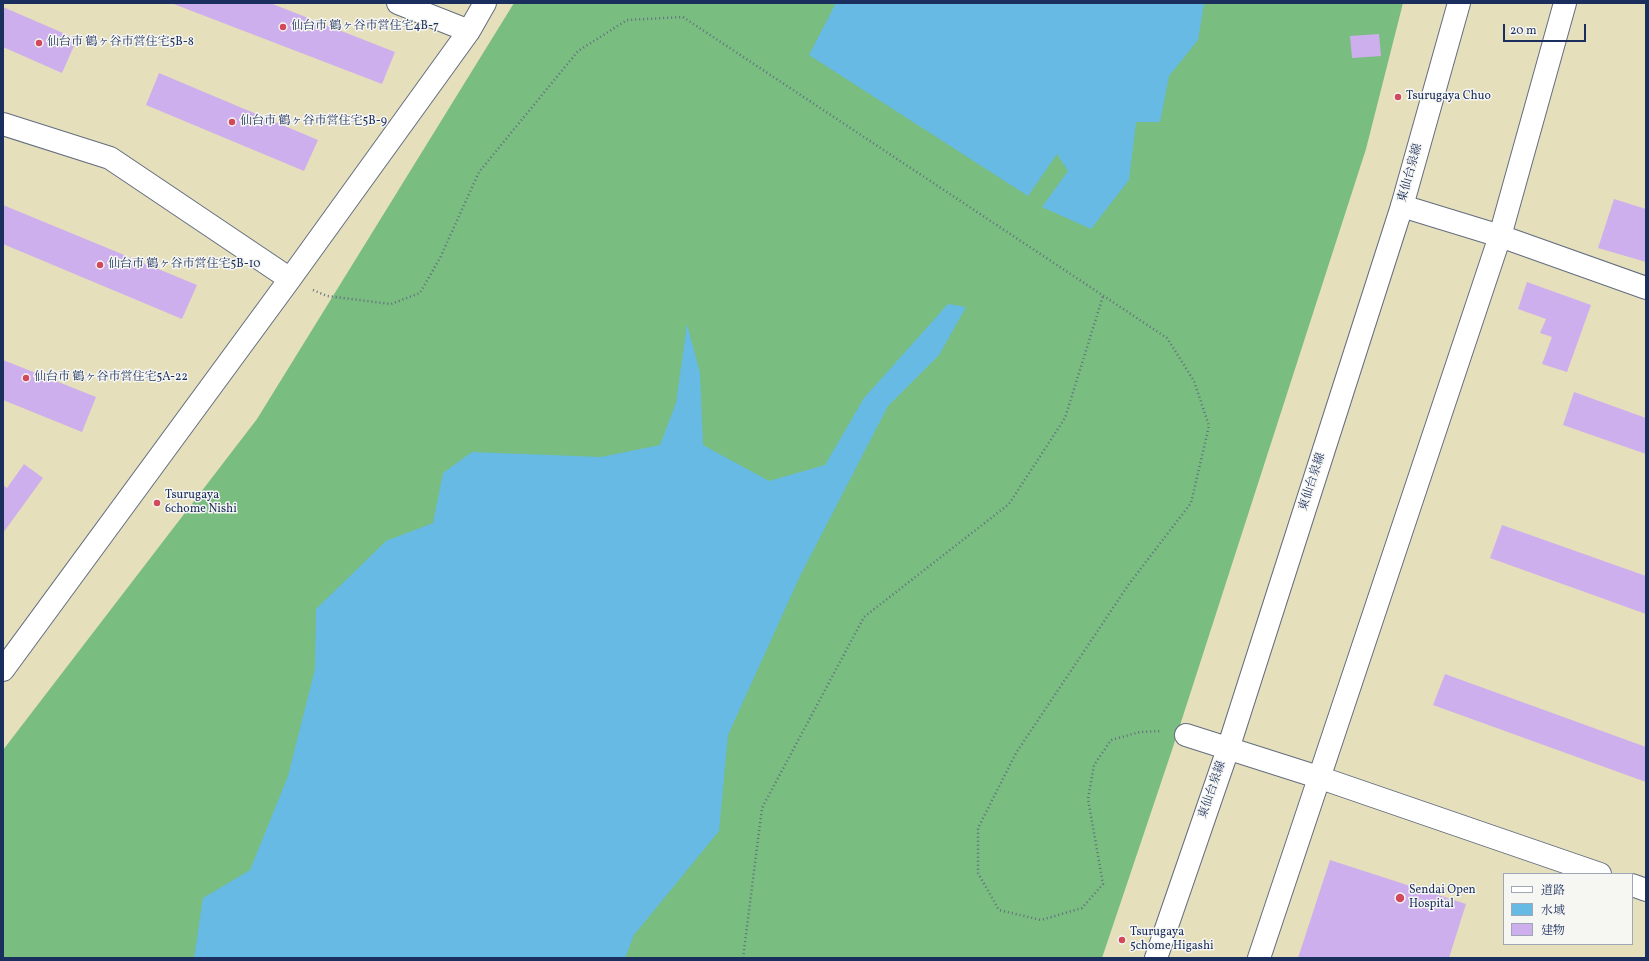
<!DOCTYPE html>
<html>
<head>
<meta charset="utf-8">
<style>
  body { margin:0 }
  #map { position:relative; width:1649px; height:961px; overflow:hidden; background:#e6dfbb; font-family:Vollkorn,"Noto Serif JP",serif }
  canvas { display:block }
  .frame { position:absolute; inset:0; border:4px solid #1b2f5e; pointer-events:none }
  .legend { position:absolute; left:1503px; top:873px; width:130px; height:72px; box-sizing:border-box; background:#f6f6f2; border:1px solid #9ea6b7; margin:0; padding:5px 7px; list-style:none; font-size:12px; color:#1b2f5e }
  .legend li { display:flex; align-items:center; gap:8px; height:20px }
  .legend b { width:20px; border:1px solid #9ea6b7 }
  .scale { position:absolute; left:1503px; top:24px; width:83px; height:18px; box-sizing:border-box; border:2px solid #1b2f5e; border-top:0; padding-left:5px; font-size:12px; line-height:14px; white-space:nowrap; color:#1b2f5e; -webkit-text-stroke:3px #f6f6f2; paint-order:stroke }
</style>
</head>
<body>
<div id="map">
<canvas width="1649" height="961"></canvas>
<div class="frame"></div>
<ul class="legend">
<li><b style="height:5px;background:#fff"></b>道路</li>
<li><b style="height:11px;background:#67bae3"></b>水域</li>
<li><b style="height:11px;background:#ceafed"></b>建物</li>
</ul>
<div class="scale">20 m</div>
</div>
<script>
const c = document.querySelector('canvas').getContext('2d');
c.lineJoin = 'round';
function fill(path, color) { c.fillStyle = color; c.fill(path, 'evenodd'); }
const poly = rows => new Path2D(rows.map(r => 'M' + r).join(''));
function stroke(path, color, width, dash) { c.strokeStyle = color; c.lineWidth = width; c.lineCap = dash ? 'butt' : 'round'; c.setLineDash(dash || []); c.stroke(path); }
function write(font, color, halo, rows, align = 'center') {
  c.font = font + ' Vollkorn,"Noto Serif JP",serif'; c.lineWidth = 3; c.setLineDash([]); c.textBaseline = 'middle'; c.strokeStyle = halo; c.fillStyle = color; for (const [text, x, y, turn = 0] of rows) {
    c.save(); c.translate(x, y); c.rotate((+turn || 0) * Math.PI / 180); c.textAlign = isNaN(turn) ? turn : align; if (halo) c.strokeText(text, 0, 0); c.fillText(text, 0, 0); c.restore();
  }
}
fill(poly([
  [514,3,1403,3,1366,149,1172,750,1102,958,3,958,3,750,257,419]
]), '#79bd80');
fill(poly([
  [836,3,1204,3,1198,40,1169,76,1160,122,1136,122,1129,180,1091,229,1042,207,1068,171,1057,154,1028,196,809,55],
  [948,304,966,307,939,355,888,406,800,576,728,735,719,831,634,935,625,958,194,958,203,898,250,870,288,776,315,669,316,609,386,541,433,523,443,473,472,452,601,457,660,445,676,403,687,324,700,373,703,445,769,481,825,465,864,398]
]), '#67bae3');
fill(poly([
  [171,3,270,3,395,52,382,84],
  [3,7,77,39,62,73,3,47],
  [1379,34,1381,56,1352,58,1350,36],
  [159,73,318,140,304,171,146,105],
  [1614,199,1646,209,1646,262,1598,248],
  [3,205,197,285,182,319,3,244],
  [1527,282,1591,305,1567,372,1542,364,1552,337,1540,333,1546,319,1518,309],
  [3,360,96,397,82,432,3,400],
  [1574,392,1646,418,1646,454,1563,425],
  [24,464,43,478,3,533,3,485,7,488],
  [1502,525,1646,576,1646,614,1490,558],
  [1445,674,1646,747,1646,782,1433,705],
  [1330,860,1466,904,1449,958,1298,958]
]), '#ceafed');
const minor = poly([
  [398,3,469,31],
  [3,124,110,158,290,279],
  [1402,206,1500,236,1646,288],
  [3,670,290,279,469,31,485,3],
  [1259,958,1500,236,1565,3]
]);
const tertiary = poly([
  [1186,735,1318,777,1600,874],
  [1632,885,1646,890],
  [1156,958,1228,749,1402,206,1459,3]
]);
stroke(minor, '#626d7f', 24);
stroke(tertiary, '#626d7f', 24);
stroke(poly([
  [313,290,327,296,391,304,420,293,440,258,479,172,578,51,627,20,683,17,1167,338,1194,381,1209,426,1191,503,1129,584,1016,753,978,828,978,873,999,910,1041,920,1082,908,1103,884,1088,799,1094,765,1111,740,1140,732,1162,731],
  [743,958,762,808,864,617,1009,504,1065,418,1103,296]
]), '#626d7f', 2.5, [1, 3]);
stroke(minor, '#fff', 22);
stroke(tertiary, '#fff', 22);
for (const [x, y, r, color] of [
  [283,27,4,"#d1495b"],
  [39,43,4,"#d1495b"],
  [1398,97,4,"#d1495b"],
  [232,122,4,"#d1495b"],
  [100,265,4,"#d1495b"],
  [26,378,4,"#d1495b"],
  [157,503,4,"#d1495b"],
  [1400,898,5,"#d1495b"],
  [1122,940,4,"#d1495b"]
]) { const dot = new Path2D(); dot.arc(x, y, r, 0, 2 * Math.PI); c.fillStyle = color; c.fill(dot); stroke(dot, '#f6f6f2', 1.5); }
write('12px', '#1b2f5e', '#f6f6f2', [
  ["仙台市 鶴ヶ谷市営住宅4B-7",291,27],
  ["仙台市 鶴ヶ谷市営住宅5B-8",47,43],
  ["Tsurugaya Chuo",1406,97],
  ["仙台市 鶴ヶ谷市営住宅5B-9",240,122],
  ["仙台市 鶴ヶ谷市営住宅5B-10",108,265],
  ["仙台市 鶴ヶ谷市営住宅5A-22",34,378],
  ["Tsurugaya",165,496],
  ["6chome Nishi",165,510],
  ["Sendai Open",1409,891],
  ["Hospital",1409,905],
  ["Tsurugaya",1130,933],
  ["5chome Higashi",1130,947]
], 'left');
write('12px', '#1b2f5e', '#f6f6f2', [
  ["東仙台泉線",1411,173,-74],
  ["東仙台泉線",1313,482,-72],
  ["東仙台泉線",1213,790,-71]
]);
</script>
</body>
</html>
